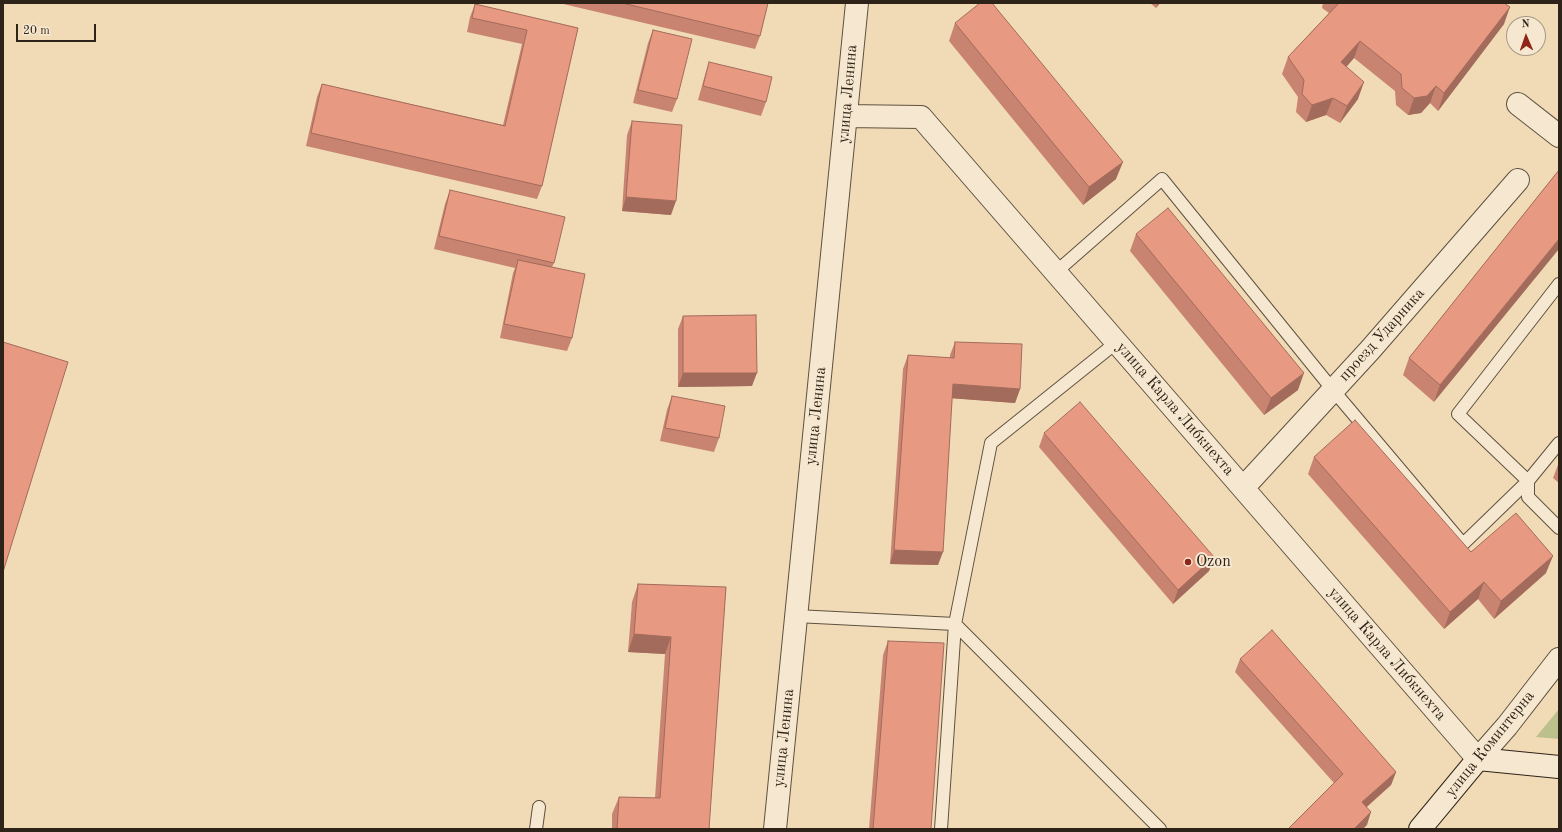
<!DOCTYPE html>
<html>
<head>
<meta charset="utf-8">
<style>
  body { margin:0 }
  #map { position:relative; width:1562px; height:832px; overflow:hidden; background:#f1dbb6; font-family:"Old Standard TT",serif }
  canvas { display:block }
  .frame { position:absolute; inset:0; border:4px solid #2e2318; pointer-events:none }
  .north { position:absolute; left:1506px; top:16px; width:40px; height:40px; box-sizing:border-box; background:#f6e8d0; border:1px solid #a69986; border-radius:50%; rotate:358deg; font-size:11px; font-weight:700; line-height:16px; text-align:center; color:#2e2318 }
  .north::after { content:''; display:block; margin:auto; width:14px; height:18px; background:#8f2418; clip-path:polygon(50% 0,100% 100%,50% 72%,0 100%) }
  .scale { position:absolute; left:16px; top:24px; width:80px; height:18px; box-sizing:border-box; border:2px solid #2e2318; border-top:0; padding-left:5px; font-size:12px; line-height:14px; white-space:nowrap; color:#2e2318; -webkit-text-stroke:3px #f6e8d0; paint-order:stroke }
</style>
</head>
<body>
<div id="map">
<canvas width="1562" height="832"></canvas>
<div class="frame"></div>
<div class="north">N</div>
<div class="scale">20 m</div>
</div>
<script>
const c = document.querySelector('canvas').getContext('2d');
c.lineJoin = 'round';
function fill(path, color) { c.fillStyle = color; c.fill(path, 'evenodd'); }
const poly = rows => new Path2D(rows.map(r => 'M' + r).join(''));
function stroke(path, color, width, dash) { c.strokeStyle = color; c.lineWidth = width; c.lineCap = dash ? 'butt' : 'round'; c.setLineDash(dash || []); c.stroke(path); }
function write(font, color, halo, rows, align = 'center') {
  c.font = font + ' "Old Standard TT",serif'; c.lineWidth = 4; c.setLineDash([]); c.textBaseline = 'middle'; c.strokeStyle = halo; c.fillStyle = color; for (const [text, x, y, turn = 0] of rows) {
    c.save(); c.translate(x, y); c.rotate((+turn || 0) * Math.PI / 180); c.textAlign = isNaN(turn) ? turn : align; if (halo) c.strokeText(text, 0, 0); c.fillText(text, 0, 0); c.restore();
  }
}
fill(poly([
  [1559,709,1559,739,1536,737]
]), '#bbc08d');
const service = poly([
  [1056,272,1162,179,1333,390,1463,544,1528,481,1559,443],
  [1559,284,1458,414,1528,481,1528,497,1559,528],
  [796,616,955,624,1160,829],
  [536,829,539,807],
  [941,829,955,624,991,443,1117,342]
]);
const minor = poly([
  [1518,104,1559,136],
  [846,116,921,117,1478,759],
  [1243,488,1370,350,1518,180],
  [775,829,857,3]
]);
const tertiary = poly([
  [1478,759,1507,726,1559,659]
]);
const secondary = poly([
  [1420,829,1478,759,1559,767]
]);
stroke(service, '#5f5140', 14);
stroke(minor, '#5f5140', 24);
stroke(tertiary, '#5f5140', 24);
stroke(secondary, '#2e2318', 24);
stroke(service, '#f6e8d0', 12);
stroke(minor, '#f6e8d0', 22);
stroke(tertiary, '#f6e8d0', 22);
stroke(secondary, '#f6e8d0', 22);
fill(poly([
  [559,3,768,3,760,36,755,49],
  [1150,3,1160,3,1156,8],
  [1323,3,1506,3,1504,24,1438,111,1430,103,1421,113,1408,115,1396,105,1395,91,1354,58,1346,67,1358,99,1340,123,1326,115,1306,122,1296,112,1298,97,1282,74,1288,57,1329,13,1322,8],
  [475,4,578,28,542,186,537,199,306,146,317,97,322,84,503,125,522,44,467,32,470,17],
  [955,23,1116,179,1083,205,949,41],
  [653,30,677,99,672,112,633,103,648,43],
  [709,62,766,102,761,116,698,100,705,75],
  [632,121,671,215,622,211,627,135],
  [1559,170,1434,402,1403,375,1409,358],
  [450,190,554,263,552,267,572,338,567,351,500,338,513,273,515,268,434,249,445,204],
  [1136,234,1298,390,1264,415,1130,251],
  [683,316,752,386,678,387,678,329],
  [955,342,1020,389,1015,403,952,398,938,565,890,564,903,369,908,355,950,358,950,355],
  [672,396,719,438,714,452,660,441,667,410],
  [1044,433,1214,557,1209,571,1173,604,1039,447],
  [1314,457,1471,552,1546,573,1494,619,1478,599,1444,629,1308,474],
  [1559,462,1559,483,1553,478],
  [638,584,726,587,709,829,612,829,612,814,619,797,655,798,665,654,628,652,632,602],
  [888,641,931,829,869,829,883,655],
  [1240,659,1396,772,1391,785,1367,807,1367,825,1334,783,1235,672]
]), '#c88470');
fill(poly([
  [1158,3,1160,3,1156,8],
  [1510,7,1504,24,1438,111,1444,93],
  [1360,41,1354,58,1335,80,1341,62],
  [1364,82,1358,99,1340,123,1347,106],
  [1436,86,1430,103,1421,113,1408,115,1414,98],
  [1333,98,1326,115,1306,122,1312,105],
  [1123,162,1116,179,1083,205,1089,187],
  [626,197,676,201,671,215,622,211],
  [1559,239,1559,249,1434,402,1440,385],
  [683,373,757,373,752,386,678,387],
  [1304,373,1298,390,1264,415,1271,398],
  [953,384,1020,389,1015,403,948,398],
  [894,550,943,552,938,565,890,564],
  [1553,556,1546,573,1494,619,1501,601],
  [1214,557,1209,571,1173,604,1178,590],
  [1484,582,1478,599,1444,629,1450,612],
  [634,634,671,637,665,654,628,652],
  [1396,772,1391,785,1357,815,1362,802],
  [1371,812,1367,825,1363,829,1354,829]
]), '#a26b5b');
const building = poly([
  [622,3,768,3,760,36,622,3],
  [980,3,992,3,1123,162,1089,187,955,23,980,3],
  [1339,3,1504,3,1510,7,1444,93,1436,86,1427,96,1414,98,1402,88,1401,74,1360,41,1341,62,1364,82,1347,106,1333,98,1312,105,1302,94,1304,80,1288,57,1339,3],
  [475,4,578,28,542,186,311,133,322,84,505,126,527,30,472,18,475,4],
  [653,30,692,39,677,99,638,90,653,30],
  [709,62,772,77,766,102,703,86,709,62],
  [632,121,682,125,676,201,626,197,632,121],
  [1559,170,1559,239,1440,385,1409,358,1559,170],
  [450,190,565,217,554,263,439,236,450,190],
  [1168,208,1304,373,1271,398,1136,234,1168,208],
  [518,260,585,274,572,338,504,324,518,260],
  [756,315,757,373,683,373,683,316,756,315],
  [3,342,68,362,3,572,3,342],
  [955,342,1022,344,1020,389,953,384,943,552,894,550,908,355,954,358,955,342],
  [672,396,725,406,719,438,665,428,672,396],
  [1080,402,1214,557,1178,590,1044,433,1080,402],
  [1355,420,1471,552,1516,513,1553,556,1501,601,1484,582,1450,612,1314,457,1355,420],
  [638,584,726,587,709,829,617,829,619,797,660,798,671,637,634,634,638,584],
  [1272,630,1396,772,1362,802,1371,812,1354,829,1288,829,1343,774,1240,659,1272,630],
  [888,641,944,643,931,829,873,829,888,641]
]);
fill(building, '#e89982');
stroke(building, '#a26b5b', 1);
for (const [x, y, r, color] of [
  [1188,562,4,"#8f2418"]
]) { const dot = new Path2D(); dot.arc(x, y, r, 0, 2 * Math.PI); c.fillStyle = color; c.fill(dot); stroke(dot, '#f6e8d0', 1.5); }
write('16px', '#2e2318', '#f6e8d0', [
  ["улица Ленина",848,94,-85],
  ["проезд Ударника",1382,335,-48],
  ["улица Карла Либкнехта",1175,409,49],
  ["улица Ленина",816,416,-84],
  ["улица Карла Либкнехта",1387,654,49],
  ["улица Ленина",784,738,-84],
  ["улица Коминтерна",1490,744,-51]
]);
write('16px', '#2e2318', '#f6e8d0', [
  ["Ozon",1196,562]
], 'left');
</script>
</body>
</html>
